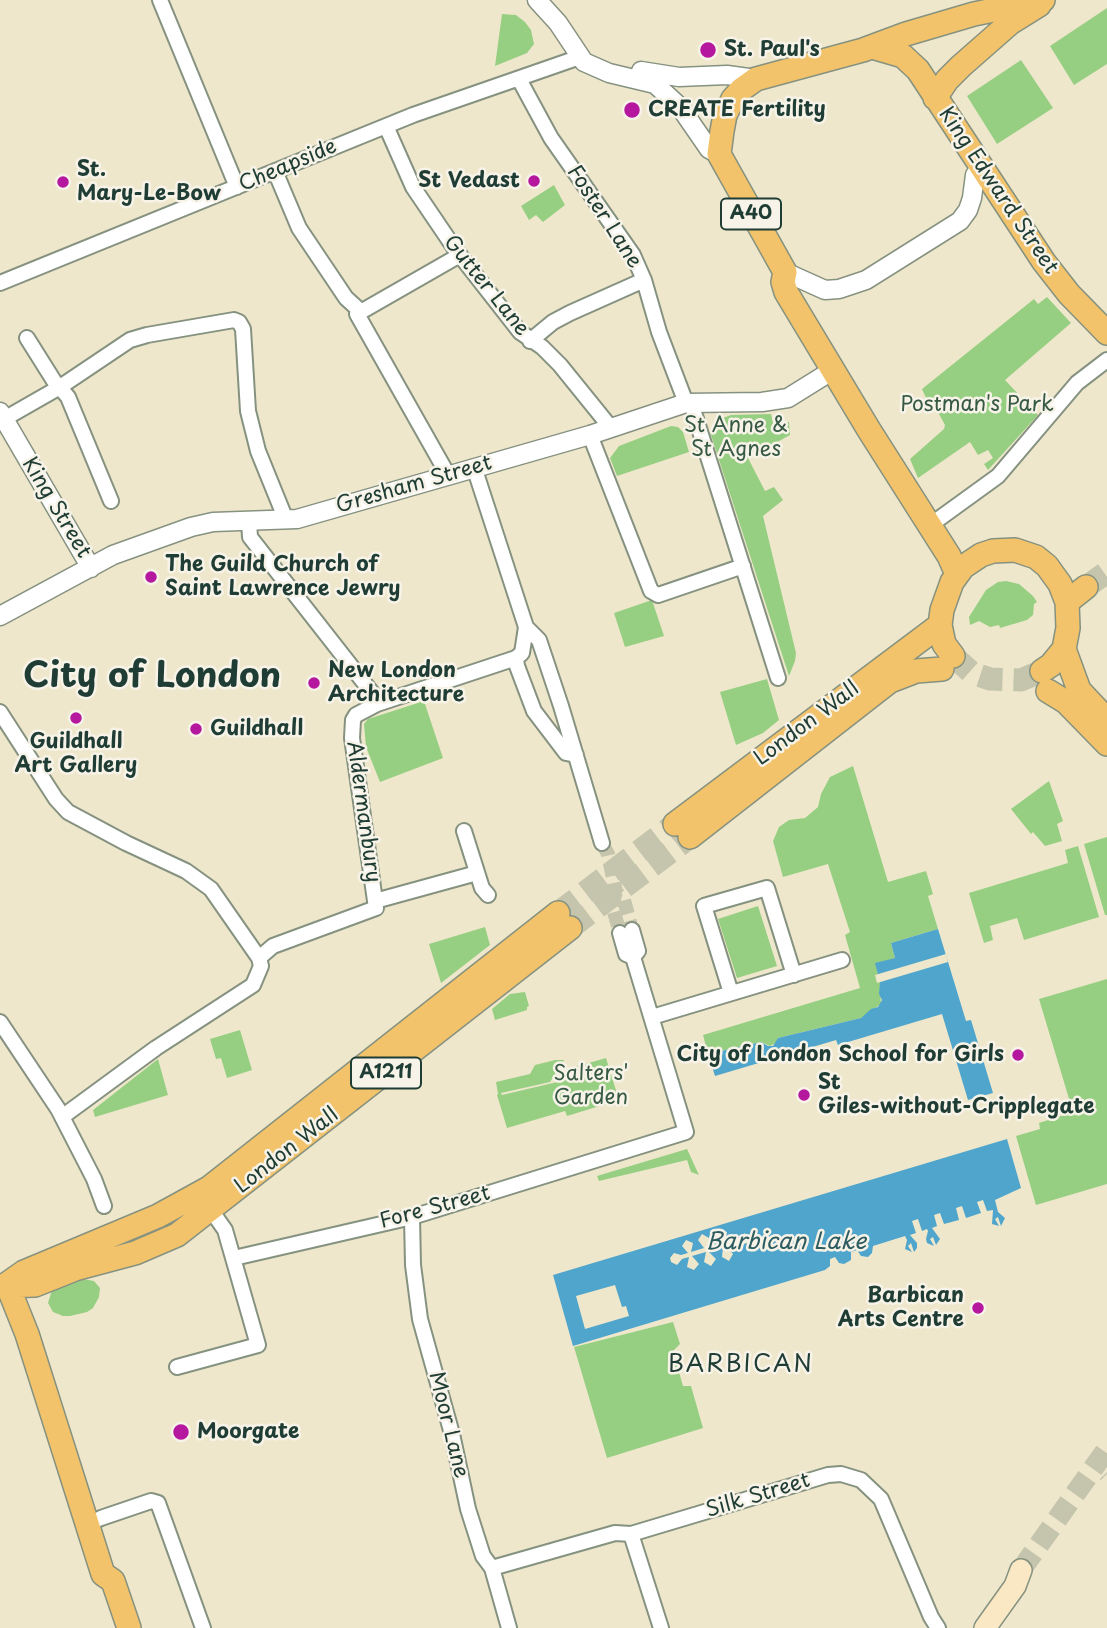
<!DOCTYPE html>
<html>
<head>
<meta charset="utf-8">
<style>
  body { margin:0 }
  canvas { display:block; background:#eee7cc }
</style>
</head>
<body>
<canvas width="1107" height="1628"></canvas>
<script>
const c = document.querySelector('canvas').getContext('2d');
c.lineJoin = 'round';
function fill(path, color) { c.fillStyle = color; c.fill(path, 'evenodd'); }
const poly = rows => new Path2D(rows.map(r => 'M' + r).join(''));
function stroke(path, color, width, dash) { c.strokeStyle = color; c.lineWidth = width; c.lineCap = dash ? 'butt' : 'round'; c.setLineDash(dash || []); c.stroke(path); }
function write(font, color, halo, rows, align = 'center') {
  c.font = font + ' "Playpen Sans",sans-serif'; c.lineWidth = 5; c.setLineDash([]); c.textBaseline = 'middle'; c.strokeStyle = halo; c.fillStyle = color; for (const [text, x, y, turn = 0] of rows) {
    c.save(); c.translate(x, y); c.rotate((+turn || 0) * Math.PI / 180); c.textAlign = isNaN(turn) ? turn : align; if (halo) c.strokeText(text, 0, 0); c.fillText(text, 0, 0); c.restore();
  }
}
fill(poly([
  [1107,8,1107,64,1074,85,1050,46],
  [502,14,516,15,525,22,531,30,534,44,527,53,495,66],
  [1021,60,1053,108,997,144,967,96],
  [554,185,565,205,543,222,536,215,529,220,521,206],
  [1047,297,1071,323,1005,380,1038,415,988,470,984,464,993,458,988,450,978,455,970,442,918,478,910,459,944,429,945,425,934,405,930,407,922,389,1034,299,1038,304],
  [771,414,773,423,789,422,790,435,748,458,765,491,774,487,783,500,763,516,796,653,795,661,789,676,710,432,717,420,731,415],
  [671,426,678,427,683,432,689,452,617,476,610,458,619,446],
  [1006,581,1019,584,1033,596,1037,602,1034,604,1033,615,1027,620,1000,628,999,625,990,627,979,621,970,625,969,617,986,590,998,582],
  [652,600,664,636,625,647,614,613],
  [767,679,779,720,763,733,736,745,720,692],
  [424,701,443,758,380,782,366,747,364,724,368,719],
  [853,766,888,882,926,871,933,894,928,896,938,929,891,943,895,958,876,964,880,982,881,1004,861,1018,778,1038,776,1043,770,1046,761,1042,708,1054,703,1035,860,988,845,935,850,932,828,864,783,877,773,841,779,827,789,820,805,818,818,807,821,794,830,777],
  [1049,781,1063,821,1057,824,1062,841,1045,846,1033,832,1031,834,1011,809],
  [1107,837,1107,915,1105,915,1084,844],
  [1078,846,1099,917,1024,940,1017,918,990,926,993,940,984,943,969,893,1068,863,1065,850],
  [758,906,777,966,737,978,718,919],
  [485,927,490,945,441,983,429,944],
  [1107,979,1107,1184,1036,1205,1016,1136,1040,1129,1039,1123,1073,1112,1039,999],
  [525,992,529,1006,527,1007,527,1010,495,1020,492,1009,510,994],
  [240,1030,252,1070,227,1078,221,1058,216,1059,210,1039],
  [606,1058,619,1100,567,1116,565,1111,507,1128,497,1095,498,1094,496,1082,530,1074,535,1065,555,1060,564,1060,550,1082,501,1093,502,1095,570,1079,568,1069],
  [158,1059,168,1095,95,1117,93,1110],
  [687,1149,699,1175,691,1172,687,1160,599,1181,597,1176],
  [83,1279,94,1281,100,1288,99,1297,93,1308,87,1312,70,1316,63,1316,53,1312,48,1303,51,1293,55,1289],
  [673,1322,680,1344,673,1351,683,1386,691,1386,703,1428,607,1458,574,1347]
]), '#97cf82');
fill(poly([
  [938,929,966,1021,971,1020,993,1093,968,1100,942,1014,838,1045,836,1040,715,1076,708,1054,761,1042,768,1046,773,1046,778,1038,861,1018,871,1009,878,1007,882,1000,879,994,880,982,875,963,895,958,891,943],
  [1007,1139,1021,1188,995,1200,998,1212,1005,1218,1001,1226,998,1217,995,1219,999,1226,992,1224,993,1210,987,1211,983,1200,977,1202,981,1213,966,1218,962,1206,956,1208,959,1220,944,1224,940,1213,934,1215,937,1226,932,1228,940,1239,936,1245,933,1237,930,1239,934,1246,927,1243,926,1239,928,1231,927,1229,922,1231,918,1219,912,1221,916,1233,910,1235,917,1243,917,1248,914,1252,911,1243,908,1246,912,1252,905,1249,907,1240,905,1236,873,1246,872,1253,868,1257,861,1256,857,1250,851,1252,851,1260,844,1264,839,1263,835,1257,830,1259,830,1266,825,1270,573,1346,553,1275],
  [719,1229,727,1232,725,1242,738,1238,745,1233,749,1243,726,1246,733,1254,729,1261,722,1257,723,1247,709,1252,716,1259,711,1266,704,1262,706,1252,692,1256,699,1264,694,1270,687,1267,689,1257,682,1259,677,1265,671,1262,670,1258,674,1253,681,1255,688,1253,682,1246,686,1240,693,1243,691,1252,704,1248,698,1240,702,1234,709,1238,708,1247,722,1243,716,1237],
  [615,1285,622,1307,626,1306,629,1316,585,1329,576,1296]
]), '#4fa5cb');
fill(poly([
  [946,954,948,962,877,983,875,975]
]), '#eee7cc');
stroke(poly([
  [602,843,608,854,616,892,624,900,632,930],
  [616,892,612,905,620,933]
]), '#c5c5ae', 14, [14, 7]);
stroke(poly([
  [1106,1473,1107,1474]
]), '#c5c5ae', 18, [18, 9]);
stroke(poly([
  [1021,1570,1107,1449]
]), '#c5c5ae', 21, [21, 10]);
stroke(poly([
  [1086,587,1107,572],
  [953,656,972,673,990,679,1021,680,1042,671],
  [558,913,675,824],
  [570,928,690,837]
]), '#c5c5ae', 23, [23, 11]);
const minor = poly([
  [160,0,237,187],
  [519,79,551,138,633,255,644,280,659,332,686,403],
  [386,126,413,187,455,249,520,332,542,347,560,365,611,428],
  [275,171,299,228,346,298,358,309,357,314,448,475],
  [0,283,413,115,580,57],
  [357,314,460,255],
  [27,338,54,381,68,397,111,501],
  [530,341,553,322,570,313,644,280],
  [691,403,778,678],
  [4,419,60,387,130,340,147,335,234,320,239,322,243,329,248,411,258,451,286,520],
  [590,435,651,591,658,595,743,566],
  [249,522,250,537,373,694,377,704],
  [929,526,998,476,1077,383,1107,360],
  [526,627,539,640,561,706,602,843],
  [516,658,517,666,534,711,566,753,576,755],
  [0,712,56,799,68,812,126,843,186,871,211,889,259,958,261,966,253,985,156,1048,62,1117],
  [464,831,482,888,488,895],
  [375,901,477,873],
  [632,930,638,951,633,957],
  [259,958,273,946,376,908,352,738,353,720,356,715,377,704,516,658,522,653,526,627,474,467],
  [731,993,704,906,767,888,794,975],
  [652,1017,842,960],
  [0,1022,58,1109,94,1179,104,1206],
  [412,1217,413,1265,420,1319,452,1434,468,1509,483,1556,492,1568,509,1628],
  [234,1258,412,1217,686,1132,633,957,626,954,620,933],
  [177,1367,258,1345,225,1230,211,1210],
  [88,1524,101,1518,151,1501,158,1503,203,1628],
  [631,1534,661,1628],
  [492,1568,615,1533,631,1534,828,1475,841,1474,861,1480,881,1499,931,1617,938,1628]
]);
const tertiary = poly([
  [537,0,558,23,584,62,609,73,655,84,680,107,709,149,719,154],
  [641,71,679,77,727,75,756,79],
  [785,272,825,290,839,289,866,280,960,221,968,210,972,198,975,175,981,166],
  [0,412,91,568],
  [0,616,113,555,191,527,213,522,297,519,590,435,686,403,762,402,788,398,833,370]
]);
const secondary = poly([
  [985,1628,1015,1586,1021,1570]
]);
const primary = poly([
  [872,47,903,56,918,70,1044,262,1069,294,1107,333],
  [935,98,947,80,961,66,1010,23,1039,5],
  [957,574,949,556,869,430,786,292,783,282,785,272,719,154,722,131,725,115,733,99,742,89,756,79,863,50,906,34,974,14,1043,0],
  [1067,602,1086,587],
  [1064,649,1079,690,1107,720],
  [953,656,944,644,940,625,942,610,952,582,963,567,981,555,993,551,1015,550,1036,557,1047,566,1060,584,1067,602,1068,628,1064,649,1051,665,1042,671],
  [1048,691,1066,702,1107,744],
  [675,824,940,625],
  [690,837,890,681,916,671,942,669],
  [7,1284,24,1272,158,1216,209,1188,558,913],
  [7,1284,27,1334,103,1574,113,1581,129,1628],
  [0,1286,35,1285,75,1269,135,1253,177,1235,570,928]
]);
stroke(minor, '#869280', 18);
stroke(tertiary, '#869280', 21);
stroke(secondary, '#869280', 24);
stroke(primary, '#869280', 26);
stroke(minor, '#fff', 14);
stroke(tertiary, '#fff', 18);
stroke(secondary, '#fae7c3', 21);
stroke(primary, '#f2c36a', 23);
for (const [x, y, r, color] of [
  [708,50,9,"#b5179e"],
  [632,110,9,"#b5179e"],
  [534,181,7,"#b5179e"],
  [63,182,7,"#b5179e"],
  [151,577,7,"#b5179e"],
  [314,683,7,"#b5179e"],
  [76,718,7,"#b5179e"],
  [196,729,7,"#b5179e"],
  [1018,1055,7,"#b5179e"],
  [804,1095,7,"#b5179e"],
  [978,1308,7,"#b5179e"],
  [181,1432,9,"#b5179e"]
]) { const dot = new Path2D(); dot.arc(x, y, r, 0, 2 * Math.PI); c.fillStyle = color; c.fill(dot); stroke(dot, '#f7f3e8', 2.5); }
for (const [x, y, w] of [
  [751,214,60],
  [386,1073,70]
]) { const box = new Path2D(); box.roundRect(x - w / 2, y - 15.5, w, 31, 5); c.fillStyle = '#f7f3e8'; c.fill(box); stroke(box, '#1f3d34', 2); }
write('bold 19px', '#1f3d34', null, [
  ["A40",751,214],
  ["A1211",386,1073]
]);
write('bold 21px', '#1f3d34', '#f7f3e8', [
  ["St. Paul's",724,50],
  ["CREATE Fertility",648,110],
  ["St.",77,170],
  ["Mary-Le-Bow",77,194],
  ["St Vedast",520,181,"right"],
  ["The Guild Church of",165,565],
  ["Saint Lawrence Jewry",165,589],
  ["New London",328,671],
  ["Architecture",328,695],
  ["Guildhall",210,729],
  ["Guildhall",76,742,"center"],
  ["Art Gallery",76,766,"center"],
  ["City of London School for Girls",1004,1055,"right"],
  ["St",818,1083],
  ["Giles-without-Cripplegate",818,1107],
  ["Barbican",964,1296,"right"],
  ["Arts Centre",964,1320,"right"],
  ["Moorgate",197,1432]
], 'left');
write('21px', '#1f3d34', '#f7f3e8', [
  ["Cheapside",288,166,-23],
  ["King Edward Street",998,191,56],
  ["Foster Lane",604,217,57],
  ["Gutter Lane",486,286,51],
  ["Gresham Street",414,485,-16],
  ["King Street",56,508,59],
  ["London Wall",807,724,-37],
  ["Aldermanbury",363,812,82],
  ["London Wall",287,1151,-38],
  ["Fore Street",435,1208,-15],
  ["Moor Lane",448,1425,76],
  ["Silk Street",758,1496,-17]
]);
write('21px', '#375a44', '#f7f3e8', [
  ["Postman's Park",977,405],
  ["St Anne &",736,426],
  ["St Agnes",736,450],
  ["Salters'",591,1074],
  ["Garden",591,1098]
]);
write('italic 23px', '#2d5c61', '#f7f3e8', [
  ["Barbican Lake",786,1243]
]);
c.letterSpacing = '2px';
write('24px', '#1f3d34', '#f7f3e8', [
  ["BARBICAN",741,1365]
]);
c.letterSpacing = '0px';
write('bold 35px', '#1f3d34', '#f7f3e8', [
  ["City of London",152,677]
]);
</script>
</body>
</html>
